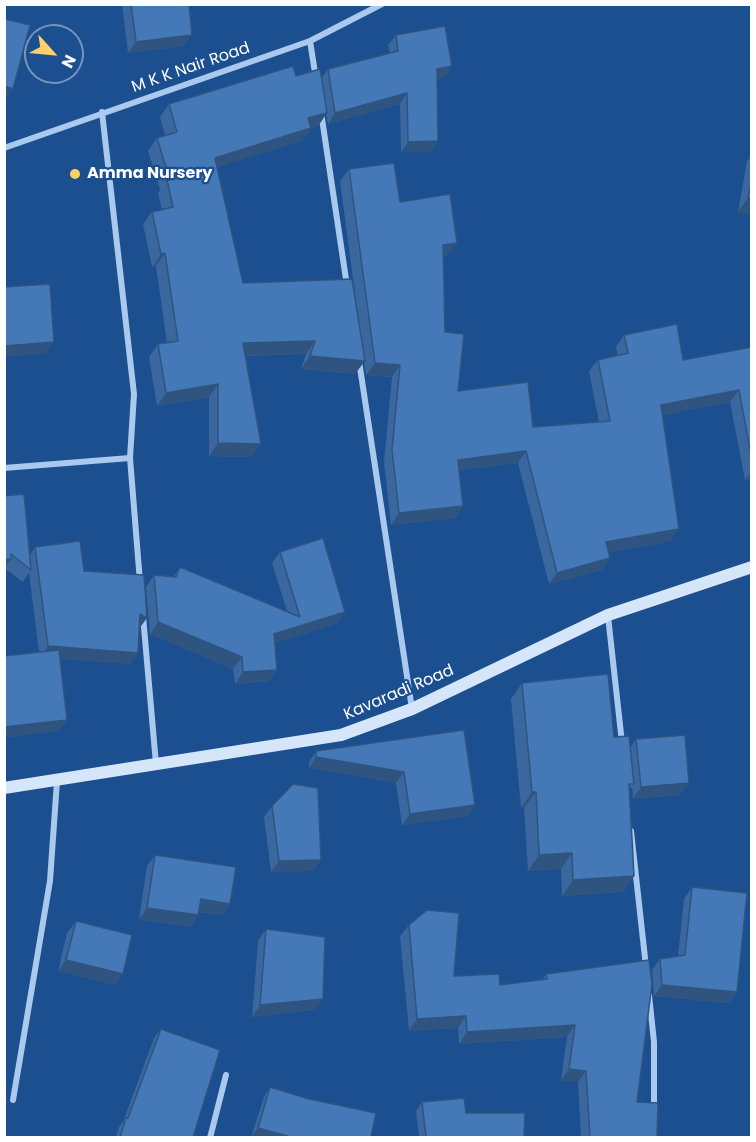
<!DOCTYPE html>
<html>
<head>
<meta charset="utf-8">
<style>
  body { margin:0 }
  #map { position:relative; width:756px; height:1142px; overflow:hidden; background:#1b4f8f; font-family:Poppins,sans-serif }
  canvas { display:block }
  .frame { position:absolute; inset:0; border:6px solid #fff; pointer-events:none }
  .north { position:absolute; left:24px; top:24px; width:60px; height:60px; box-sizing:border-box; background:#1b4f8f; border:2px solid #7695bc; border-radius:50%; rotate:117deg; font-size:16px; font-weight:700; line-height:24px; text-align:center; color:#fff }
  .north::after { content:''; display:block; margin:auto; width:21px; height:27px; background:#ffd166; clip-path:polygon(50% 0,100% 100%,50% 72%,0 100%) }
</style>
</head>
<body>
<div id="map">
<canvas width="756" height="1142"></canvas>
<div class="frame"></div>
<div class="north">N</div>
</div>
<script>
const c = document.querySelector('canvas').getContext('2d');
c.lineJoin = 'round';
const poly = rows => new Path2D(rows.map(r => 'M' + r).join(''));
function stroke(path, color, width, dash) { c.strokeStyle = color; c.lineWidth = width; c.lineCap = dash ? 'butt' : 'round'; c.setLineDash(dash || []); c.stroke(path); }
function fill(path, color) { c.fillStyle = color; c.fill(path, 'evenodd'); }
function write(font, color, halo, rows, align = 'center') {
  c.font = font + ' Poppins,sans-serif'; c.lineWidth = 4.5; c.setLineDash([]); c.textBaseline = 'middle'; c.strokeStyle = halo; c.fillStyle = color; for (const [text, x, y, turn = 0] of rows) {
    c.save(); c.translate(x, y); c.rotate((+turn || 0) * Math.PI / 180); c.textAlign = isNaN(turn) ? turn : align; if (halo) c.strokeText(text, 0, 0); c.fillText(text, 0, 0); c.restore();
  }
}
stroke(poly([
  [310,41,316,79],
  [102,112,134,394,130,458,140,582],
  [321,112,347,286],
  [4,148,310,41,382,4],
  [359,361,412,709],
  [4,468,130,458],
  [143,616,156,764],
  [608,616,622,743],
  [631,831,646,967],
  [649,995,654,1042,654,1110],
  [13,1100,50,881,57,781],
  [210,1138,226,1075]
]), '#a9c9ee', 6);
stroke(poly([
  [4,788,341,735,412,709,608,615,752,567]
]), '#d6e6fa', 12);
fill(poly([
  [122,4,189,4,184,46,128,53],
  [396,35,452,66,445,77,437,78,438,141,431,152,401,152,400,104,328,124,326,114,318,126,311,128,302,141,217,167,243,283,363,353,340,181,349,169,400,202,448,255,443,255,445,332,458,391,533,427,599,422,589,371,598,360,618,355,616,347,624,335,683,360,752,347,752,479,745,480,730,402,662,415,671,541,608,552,602,570,549,584,518,463,459,470,455,518,391,525,384,462,392,377,366,375,364,361,355,374,301,369,306,354,246,356,252,457,209,456,209,397,157,406,149,357,158,344,167,343,156,266,152,267,143,224,152,212,162,210,158,193,160,190,148,151,157,138,165,135,160,117,169,104,296,76,321,79,328,69,390,53,388,45],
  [752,155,752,219,751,215,738,212,747,161],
  [4,496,30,555,35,547,84,571,139,629,138,653,130,664,60,659,67,720,59,731,39,652,29,573,23,582,4,568],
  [280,552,337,623,275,643,277,670,269,681,235,684,233,669,150,634,146,587,154,575,173,577,180,567,287,611,272,563],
  [522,683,614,737,630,748,636,739,680,795,633,799,632,787,629,790,634,876,623,892,562,896,561,869,528,871,524,808,521,808,511,699],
  [464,730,475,805,467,816,402,825,396,783,309,768,309,762,316,751],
  [272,806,313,871,271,872,264,817],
  [155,855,230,904,222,915,199,912,198,915,190,927,139,919,147,866],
  [692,887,737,992,729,1003,654,996,652,970,660,959,678,956,684,899],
  [76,921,115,985,58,971,67,933],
  [409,925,454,976,500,985,542,980,546,974,637,1102,657,1137,581,1137,578,1082,561,1080,567,1037,459,1044,458,1028,409,1031,400,936],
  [266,929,314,1010,252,1017,258,941],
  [161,1029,193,1137,116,1137,119,1127,123,1122,154,1038],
  [270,1087,371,1137,251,1137,264,1097],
  [422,1102,466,1113,524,1137,419,1137,416,1111]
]), '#3a679d');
fill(poly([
  [192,35,184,46,128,53,136,42],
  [452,66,445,77,429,80,437,69],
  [4,86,13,89,5,100],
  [407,93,400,104,328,124,335,113],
  [327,113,318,126,311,128,302,141,206,171,215,158,308,118],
  [438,141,431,152,401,152,408,142],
  [748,198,752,199,751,215,738,212],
  [457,243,448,255,434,257,443,245],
  [165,253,156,266,152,267,161,254],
  [315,341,306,354,234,356,243,343],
  [54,342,46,354,4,357,4,346],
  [310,356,365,361,355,374,301,369],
  [375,363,400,365,392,377,366,375],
  [218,384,209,397,157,406,166,393],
  [739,390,730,402,652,417,661,405],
  [218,443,261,444,252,457,209,456],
  [526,451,518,463,449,471,458,460],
  [752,470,752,479,745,480],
  [463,506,455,518,391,525,399,513],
  [679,529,671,541,597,554,606,542],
  [610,558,602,570,549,584,557,573],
  [11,559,4,568,4,560],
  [345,612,337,623,266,646,274,634],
  [140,614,147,618,139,629],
  [158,622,242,657,233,669,150,634],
  [48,646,138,653,130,664,40,658],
  [277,670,269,681,235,684,243,672],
  [67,720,59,731,4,738,4,727],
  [316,757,404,772,396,783,309,768],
  [689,783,680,795,633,799,641,787],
  [532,792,536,792,524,808,521,808],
  [475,805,467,816,402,825,410,814],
  [572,853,561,869,528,871,539,855],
  [321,860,313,871,271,872,279,861],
  [634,876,623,892,562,896,573,880],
  [201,899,230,904,222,915,193,911],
  [147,908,198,915,190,927,139,919],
  [66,960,123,974,115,985,58,971],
  [662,985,737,992,729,1003,654,996],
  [323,999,314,1010,252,1017,260,1005],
  [466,1016,458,1028,409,1031,417,1019],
  [575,1025,567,1037,459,1044,467,1032],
  [569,1069,586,1071,578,1082,561,1080],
  [258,1128,291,1137,251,1137]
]), '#305480');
const building = poly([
  [131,4,189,4,192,35,136,42,131,4],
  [4,19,30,25,13,89,4,86,4,19],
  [445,26,452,66,437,69,438,141,408,142,407,93,335,113,328,69,398,51,396,35,445,26],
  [293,66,296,76,320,69,327,113,308,118,311,128,215,158,243,283,352,279,365,361,310,356,315,341,243,343,261,444,218,443,218,384,166,393,158,344,178,341,165,253,161,254,152,212,173,207,167,180,170,180,157,138,177,132,169,104,293,66],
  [394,163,400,202,450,194,457,243,443,245,445,332,464,334,458,391,528,382,533,427,610,421,598,360,628,353,624,335,677,324,683,360,752,347,752,460,739,390,661,405,679,529,606,542,610,558,557,573,526,451,458,460,463,506,399,513,392,450,400,365,375,363,349,169,394,163],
  [752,179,752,199,748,198,752,179],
  [50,284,54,342,4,346,4,287,50,284],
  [24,494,31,570,11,554,11,559,4,560,4,496,24,494],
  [323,538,345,612,274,634,277,670,243,672,242,657,158,622,154,575,176,577,180,567,300,617,280,552,323,538],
  [80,541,84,571,144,575,147,618,140,614,138,653,48,646,35,547,80,541],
  [59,650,67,720,4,727,4,656,59,650],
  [608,674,614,737,629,736,634,784,629,784,634,876,573,880,572,853,539,855,536,792,532,792,522,683,608,674],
  [464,730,475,805,410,814,404,772,316,757,316,751,464,730],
  [685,735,689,783,641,787,636,739,685,735],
  [293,784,318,788,321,860,279,861,272,806,293,784],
  [155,855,236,867,230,904,201,899,198,915,147,908,155,855],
  [692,887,747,893,737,992,662,985,660,959,685,955,692,887],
  [427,910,459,913,454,976,499,974,500,985,547,979,546,974,649,960,652,984,637,1102,658,1103,657,1137,590,1137,586,1071,569,1069,575,1025,467,1032,466,1016,417,1019,409,925,427,910],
  [76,921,132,935,123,974,66,960,76,921],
  [266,929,325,937,323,999,260,1005,266,929],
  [161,1029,220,1050,193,1137,120,1137,126,1118,128,1118,161,1029],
  [270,1087,309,1099,376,1113,371,1137,291,1137,258,1128,270,1087],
  [464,1098,466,1113,525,1113,524,1137,426,1137,422,1102,464,1098]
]);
fill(building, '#4478b7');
stroke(building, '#305480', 1.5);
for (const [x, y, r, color] of [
  [75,174,6,"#ffd166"]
]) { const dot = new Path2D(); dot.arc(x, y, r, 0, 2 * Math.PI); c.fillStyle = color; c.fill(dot); stroke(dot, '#1b4f8f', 2); }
write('16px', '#fff', '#1b4f8f', [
  ["M K K Nair Road",191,68,-19],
  ["Kavaradi Road",399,693,-23]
]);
write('bold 16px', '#fff', '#1b4f8f', [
  ["Amma Nursery",87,174]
], 'left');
</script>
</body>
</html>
